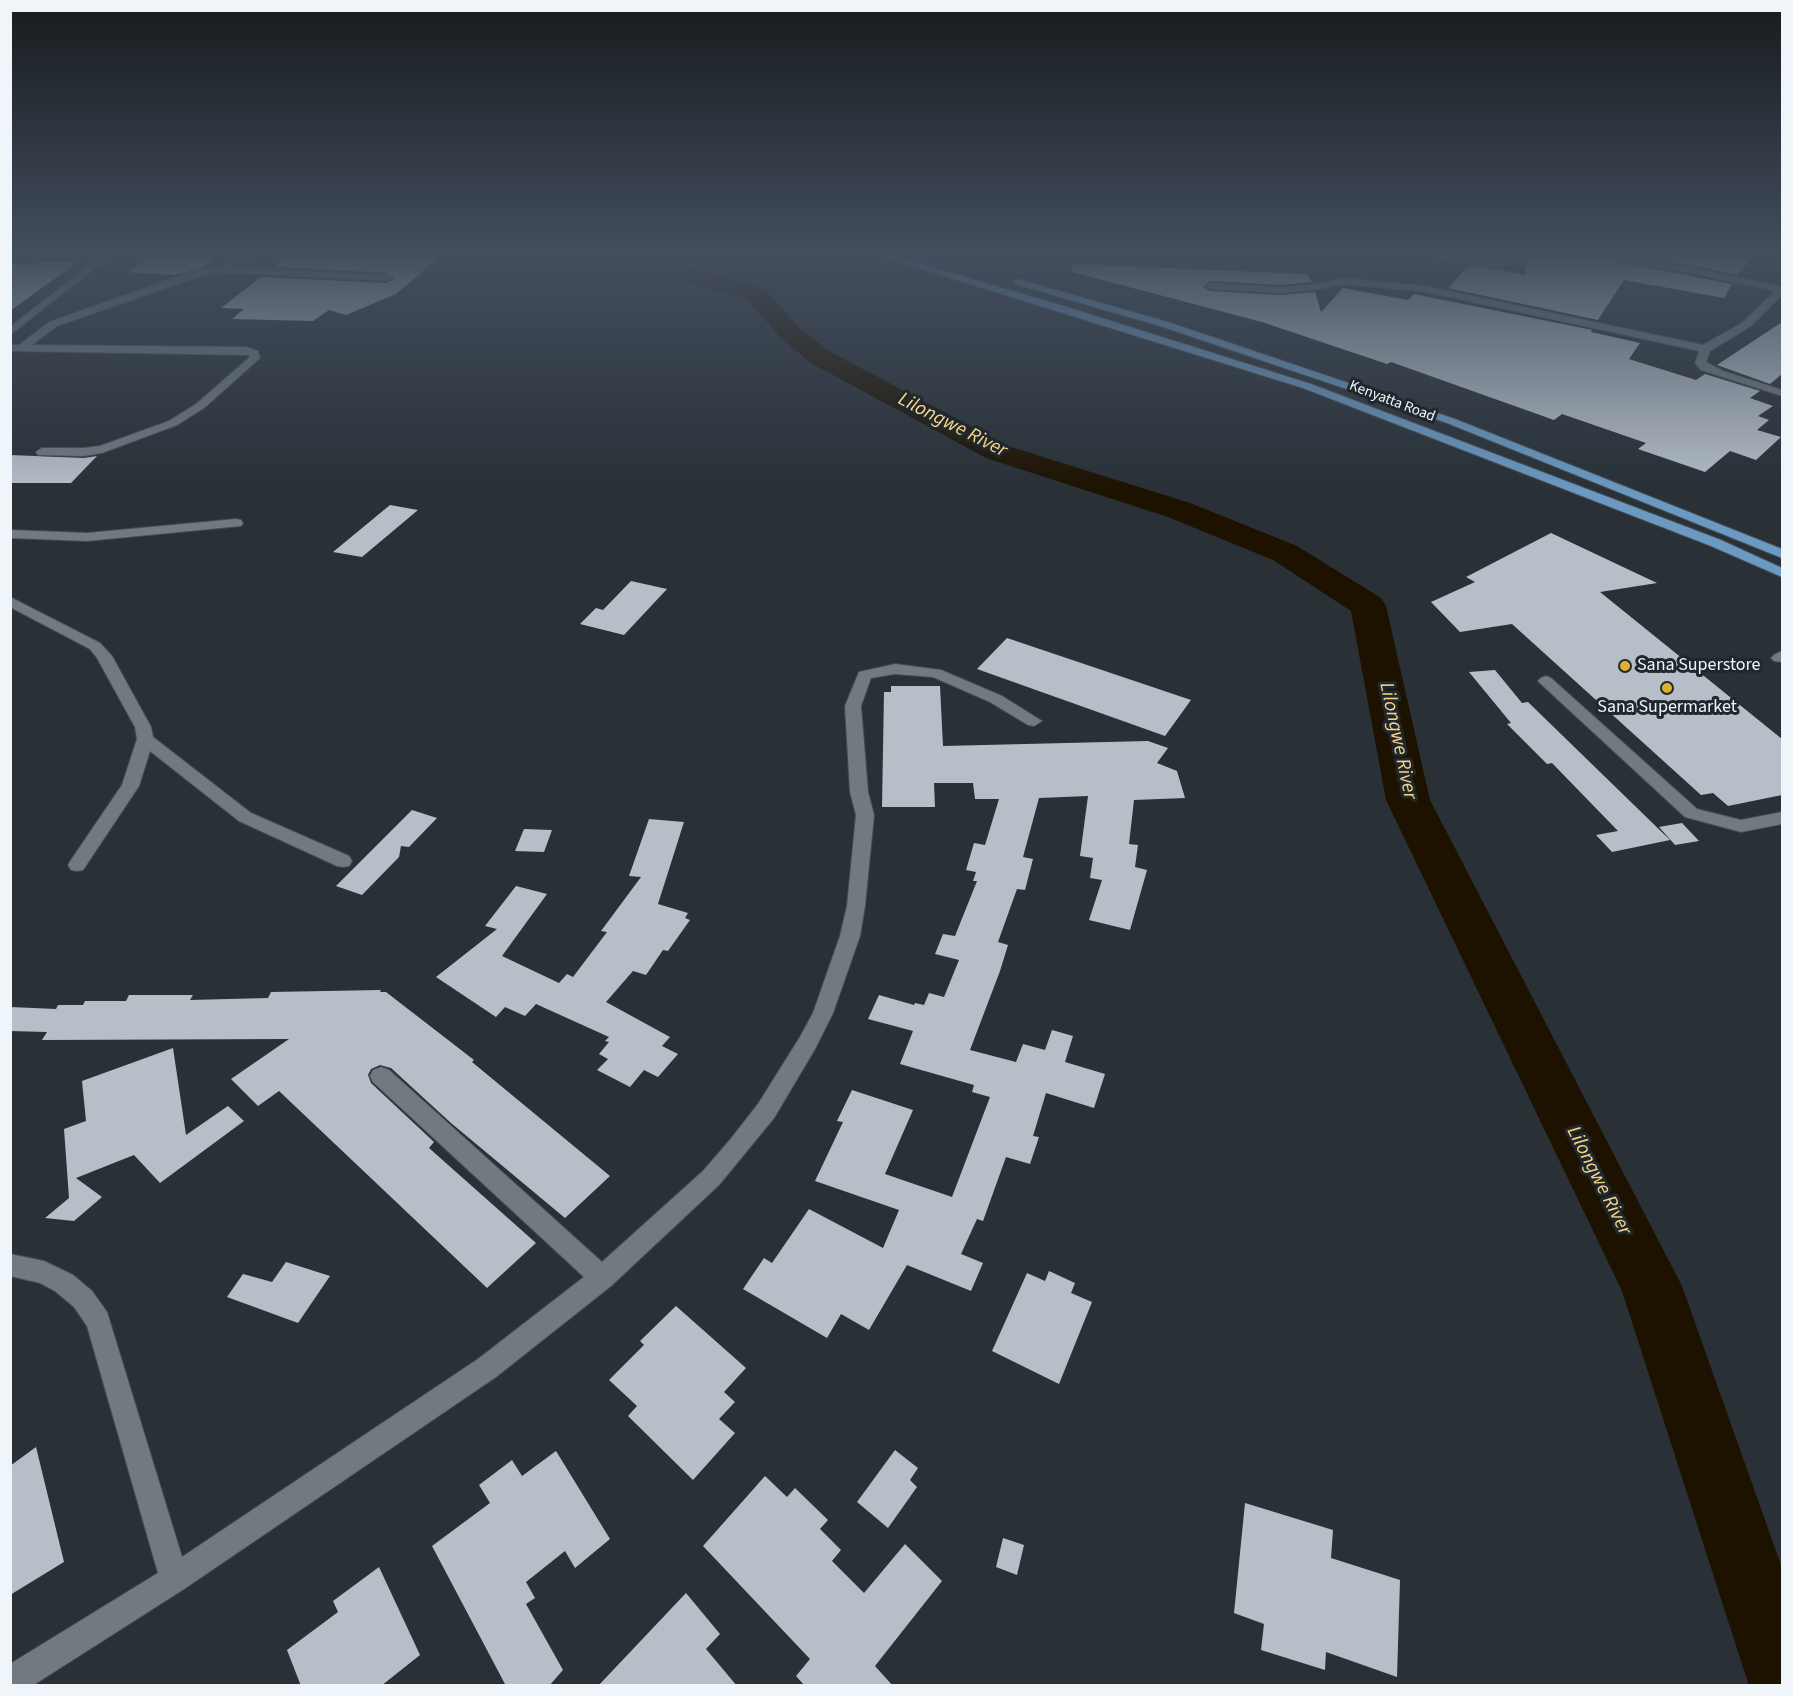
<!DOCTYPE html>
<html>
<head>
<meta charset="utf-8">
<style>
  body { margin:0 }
  #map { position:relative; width:1793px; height:1696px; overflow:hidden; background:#293137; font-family:"Source Sans 3",sans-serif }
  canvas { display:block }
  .frame { position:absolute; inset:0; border:12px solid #f0f5f9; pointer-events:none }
</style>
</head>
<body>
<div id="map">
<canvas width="1793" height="1696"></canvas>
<div class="frame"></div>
</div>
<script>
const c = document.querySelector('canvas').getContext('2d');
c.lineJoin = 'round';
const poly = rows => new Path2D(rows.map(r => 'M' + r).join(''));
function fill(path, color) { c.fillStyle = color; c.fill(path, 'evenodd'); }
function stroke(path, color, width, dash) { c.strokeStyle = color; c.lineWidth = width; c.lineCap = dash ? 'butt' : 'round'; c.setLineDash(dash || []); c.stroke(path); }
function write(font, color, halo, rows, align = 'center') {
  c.font = font + ' "Source Sans 3",sans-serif'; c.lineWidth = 6; c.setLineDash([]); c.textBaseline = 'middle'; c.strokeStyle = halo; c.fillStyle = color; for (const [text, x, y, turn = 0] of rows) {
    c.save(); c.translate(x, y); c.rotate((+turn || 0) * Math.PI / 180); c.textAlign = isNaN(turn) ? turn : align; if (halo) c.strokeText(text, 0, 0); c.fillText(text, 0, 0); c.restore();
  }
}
fill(poly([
  [608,254,645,254,765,289,800,329,829,351,1008,446,1190,503,1297,546,1381,598,1386,606,1430,800,1682,1286,1782,1568,1782,1686,1749,1686,1622,1291,1386,800,1351,611,1273,560,1168,517,986,458,811,363,782,339,747,299,611,259,608,254]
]), '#1d1200');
fill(poly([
  [154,254,221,254,204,267,174,275,128,272],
  [291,254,443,254,396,294,346,315,329,310,313,321,232,319,244,309,221,308,261,277,387,283,394,279,387,273,274,267],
  [1529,254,1576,254,1732,284,1724,298,1624,280,1598,320,1448,288,1467,267,1495,269,1525,275],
  [1621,254,1756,254,1737,275,1690,265],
  [39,261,78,262,10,311,10,264,34,265],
  [1073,264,1307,274,1312,282,1281,285,1210,281,1203,287,1210,291,1281,295,1315,292,1321,312,1343,288,1408,300,1414,294,1592,330,1591,332,1640,343,1629,359,1696,380,1705,374,1760,391,1750,398,1773,406,1758,416,1769,420,1757,430,1781,437,1756,460,1730,451,1705,472,1638,449,1646,443,1562,414,1554,420,1391,362,1387,364,1262,322,1072,272],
  [1782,322,1782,374,1770,384,1717,365],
  [10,455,84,458,97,456,71,483,10,483],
  [390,505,418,510,362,557,333,552],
  [1551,533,1657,583,1600,592,1782,739,1782,795,1728,806,1713,793,1701,795,1512,624,1460,632,1431,602,1475,582,1466,577],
  [631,581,667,589,624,635,580,624,596,608,603,610],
  [1007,638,1191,700,1165,736,977,669],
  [1495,670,1522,703,1528,702,1670,840,1612,852,1596,835,1618,831,1552,763,1547,764,1507,724,1511,723,1469,672],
  [891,686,940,686,943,746,1148,741,1168,748,1157,763,1177,771,1185,798,1134,800,1129,844,1138,845,1135,867,1147,870,1130,930,1089,920,1102,880,1090,878,1093,858,1080,856,1088,796,1039,798,1023,857,1033,859,1025,890,1017,889,998,942,1008,945,1000,971,970,1050,1016,1062,1023,1044,1045,1050,1052,1030,1073,1036,1065,1062,1105,1074,1094,1108,1046,1093,1033,1136,1039,1137,1030,1164,1006,1157,983,1221,977,1219,961,1254,983,1263,971,1291,907,1265,869,1330,841,1314,827,1338,743,1289,764,1258,772,1263,809,1209,883,1248,899,1210,815,1181,843,1122,837,1121,852,1090,913,1110,885,1174,952,1197,990,1097,972,1092,974,1085,900,1064,913,1031,868,1019,879,995,914,1005,915,1003,924,1005,929,993,944,997,959,960,935,954,943,934,955,936,977,881,973,881,976,872,966,870,974,843,985,845,999,799,975,799,973,783,934,783,935,807,882,807,884,692,891,692],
  [412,810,437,818,409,847,401,846,399,857,362,895,336,886],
  [649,819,684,822,658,904,688,913,685,918,690,920,668,951,663,950,646,975,633,971,606,1002,670,1037,662,1046,678,1054,658,1077,644,1070,630,1087,597,1070,608,1059,599,1054,609,1042,605,1041,609,1037,536,1004,525,1016,505,1007,496,1017,436,977,497,929,485,926,516,886,547,894,502,956,559,983,567,974,573,977,607,932,601,931,641,877,629,876],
  [1682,823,1699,841,1675,845,1659,827],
  [524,829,552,830,544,852,515,851],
  [381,990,380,992,386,992,474,1060,472,1062,610,1176,565,1218,451,1123,391,1068,380,1065,371,1069,368,1075,371,1083,434,1142,429,1148,536,1243,487,1288,279,1091,258,1106,231,1079,289,1039,42,1040,47,1032,10,1031,10,1007,56,1009,58,1005,83,1005,85,1001,126,1001,129,995,193,995,190,1000,268,998,271,992],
  [173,1048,186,1135,228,1106,244,1121,160,1183,134,1155,76,1178,102,1197,74,1221,45,1218,69,1198,64,1129,86,1121,82,1081],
  [286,1262,330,1276,298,1323,227,1297,243,1274,272,1282],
  [1049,1271,1075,1283,1071,1293,1092,1302,1059,1384,992,1351,1027,1273,1045,1281],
  [676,1306,746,1368,724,1392,735,1402,719,1419,735,1433,693,1480,628,1416,637,1406,609,1380,644,1345,640,1341],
  [36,1447,64,1562,10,1595,10,1466],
  [895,1450,918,1468,910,1480,917,1487,888,1528,857,1502],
  [556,1451,610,1539,575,1568,565,1551,526,1582,535,1598,526,1604,563,1670,549,1686,506,1686,432,1546,490,1503,479,1485,512,1460,522,1476],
  [765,1476,787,1497,795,1488,828,1520,820,1529,841,1550,832,1561,864,1593,905,1544,942,1581,875,1666,893,1686,805,1686,796,1676,810,1659,703,1546],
  [1245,1503,1333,1530,1331,1558,1400,1580,1397,1677,1326,1652,1325,1670,1261,1650,1264,1624,1234,1613],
  [1003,1538,1024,1545,1017,1575,996,1567],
  [379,1567,420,1655,381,1686,301,1686,287,1650,338,1612,333,1601],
  [686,1593,720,1634,706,1649,737,1686,598,1686]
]), '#b6bfc8');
const minor = poly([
  [103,254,113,254,10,335,10,327,103,254],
  [245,254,258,254,231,267,387,275,392,278,387,281,213,272,57,326,32,345,246,347,258,351,260,358,204,408,177,425,102,453,84,456,38,455,36,452,42,448,84,448,100,446,169,421,196,404,250,357,249,355,10,351,10,345,19,345,49,322,195,270,222,267,223,264,245,254],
  [1422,254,1441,254,1475,261,1497,261,1514,258,1517,254,1527,254,1520,262,1497,267,1475,267,1422,254],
  [1578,254,1603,254,1690,267,1782,287,1782,295,1751,326,1710,351,1706,362,1723,371,1782,390,1782,396,1701,370,1695,363,1699,351,1426,292,1344,284,1315,290,1281,293,1210,289,1205,286,1210,283,1281,287,1315,284,1344,278,1426,286,1703,345,1743,322,1775,291,1690,273,1578,254],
  [236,519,241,520,243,523,241,526,87,541,10,538,10,530,87,533,236,519],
  [10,597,100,643,112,656,151,727,153,737,251,813,349,856,352,861,349,866,343,867,337,866,239,821,150,751,139,786,83,870,77,871,71,870,68,865,71,860,122,785,137,739,135,727,97,658,90,649,10,607,10,597],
  [1782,651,1782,662,1774,661,1771,658,1774,655,1782,651],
  [895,664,941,670,1002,696,1042,721,1034,726,1028,725,990,702,933,677,895,674,871,678,861,706,868,792,874,815,865,906,860,936,833,1013,815,1049,774,1118,719,1185,611,1286,496,1377,184,1589,32,1686,10,1686,10,1664,158,1573,87,1326,74,1307,55,1291,40,1283,10,1276,10,1254,44,1261,73,1275,92,1291,107,1312,182,1557,478,1359,584,1277,373,1082,370,1076,373,1070,381,1067,389,1070,602,1262,703,1171,729,1141,758,1104,800,1037,813,1013,840,936,847,906,856,815,850,792,845,706,859,672,895,664],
  [1546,676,1551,678,1697,809,1741,820,1782,812,1782,824,1741,832,1685,817,1541,684,1538,681,1541,678,1546,676]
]);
const major = poly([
  [873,254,888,254,1067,307,1311,384,1721,540,1782,568,1782,577,1711,546,1303,388,873,254],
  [1018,279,1168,322,1455,419,1782,549,1782,558,1447,423,1160,326,1015,284,1013,282,1018,279]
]);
stroke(minor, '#474d53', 2);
stroke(major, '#474d53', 2);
fill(minor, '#717a81');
fill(major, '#6a99c1');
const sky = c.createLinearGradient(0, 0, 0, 492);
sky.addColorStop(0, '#171b1e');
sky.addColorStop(0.52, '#434e5e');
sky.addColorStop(1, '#434e5e00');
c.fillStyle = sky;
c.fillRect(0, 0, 1793, 492);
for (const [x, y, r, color] of [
  [1625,666,6,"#dfb034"],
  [1667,688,6,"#dfb034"]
]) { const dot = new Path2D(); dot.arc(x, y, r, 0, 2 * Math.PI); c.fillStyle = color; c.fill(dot); stroke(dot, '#20272d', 2); }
write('15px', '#f0f5f9', '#20272d', [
  ["Kenyatta Road",1392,402,21]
]);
write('18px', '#f0f5f9', '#20272d', [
  ["Sana Superstore",1637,666],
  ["Sana Supermarket",1667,708,"center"]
], 'left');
write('italic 20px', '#f7d588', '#20272d', [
  ["Lilongwe River",952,426,27],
  ["Lilongwe River",1397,741,78],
  ["Lilongwe River",1598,1181,63]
]);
</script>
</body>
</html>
